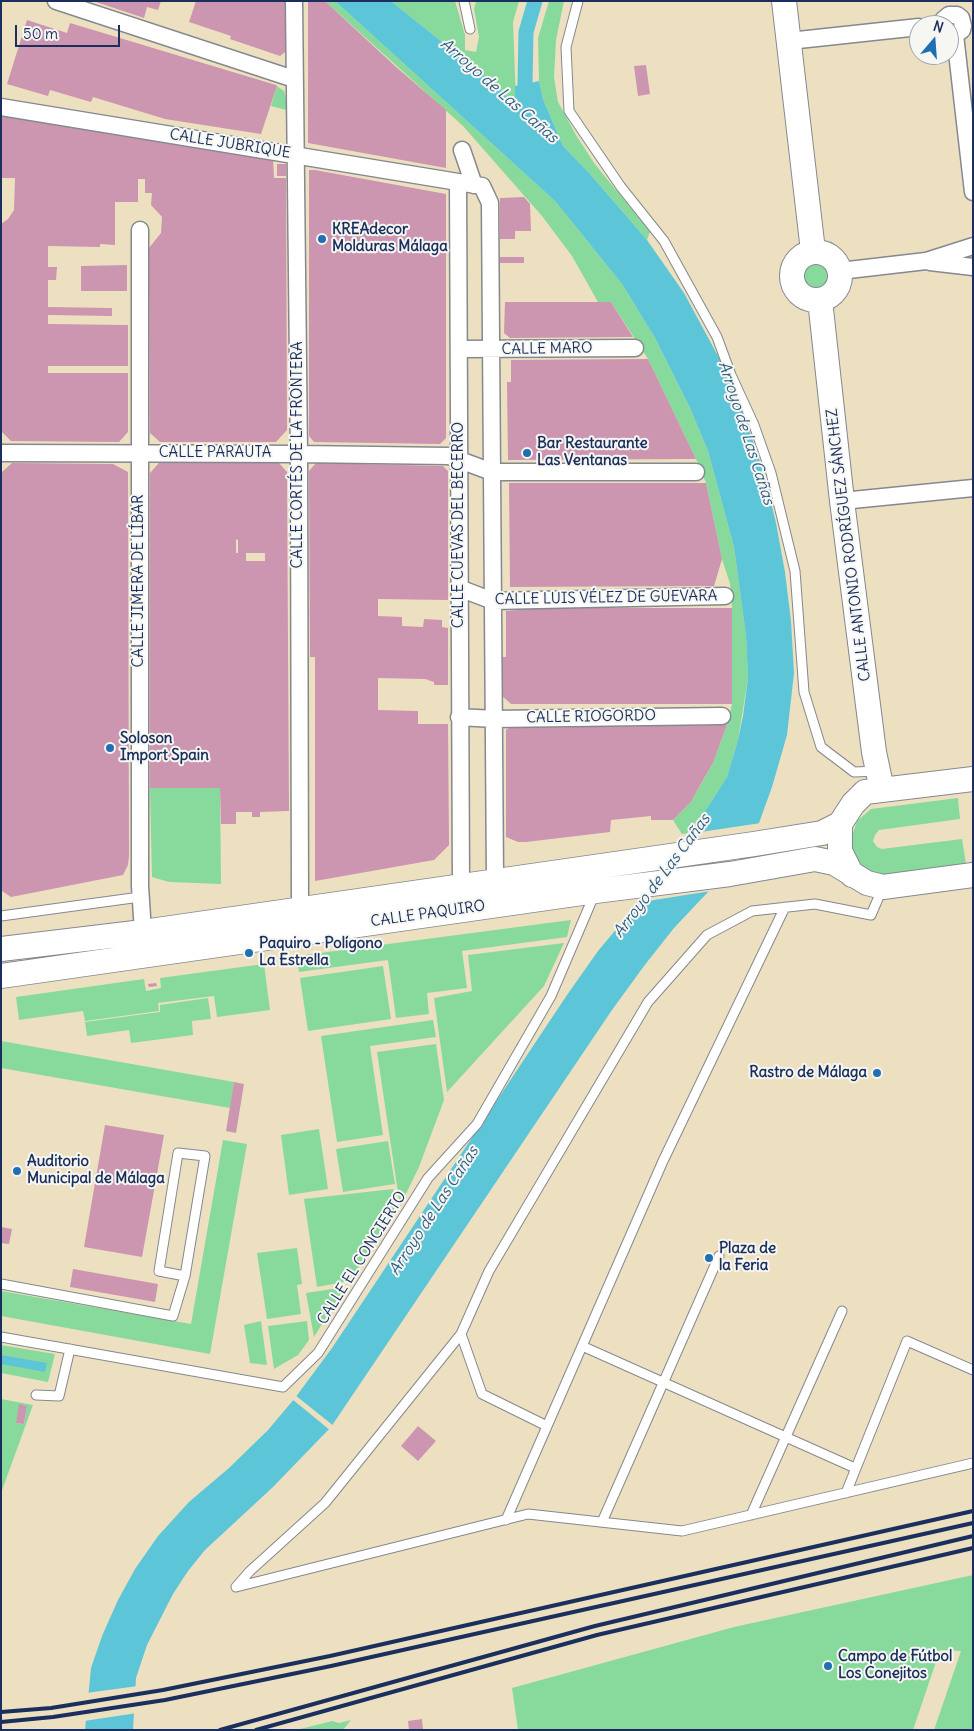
<!DOCTYPE html>
<html>
<head>
<meta charset="utf-8">
<style>
  body { margin:0 }
  #map { position:relative; width:974px; height:1731px; overflow:hidden; background:#ede0c0; font-family:Delius,sans-serif }
  canvas { display:block }
  .frame { position:absolute; inset:0; border:2px solid #1b2f5e; pointer-events:none }
  .north { position:absolute; left:909px; top:15px; width:50px; height:50px; box-sizing:border-box; background:#f6f6f2; border:1px solid #9ea6b7; border-radius:50%; rotate:18deg; font-size:14px; font-weight:700; line-height:20px; text-align:center; color:#1b2f5e }
  .north::after { content:''; display:block; margin:auto; width:18px; height:22px; background:#1f6fb2; clip-path:polygon(50% 0,100% 100%,50% 72%,0 100%) }
  .scale { position:absolute; left:15px; top:25px; width:105px; height:22px; box-sizing:border-box; border:2px solid #1b2f5e; border-top:0; padding-left:6px; font-size:15px; line-height:18px; white-space:nowrap; color:#1b2f5e; -webkit-text-stroke:4px #f6f6f2; paint-order:stroke }
</style>
</head>
<body>
<div id="map">
<canvas width="974" height="1731"></canvas>
<div class="frame"></div>
<div class="north">N</div>
<div class="scale">50 m</div>
</div>
<script>
const c = document.querySelector('canvas').getContext('2d');
c.lineJoin = 'round';
function fill(path, color) { c.fillStyle = color; c.fill(path, 'evenodd'); }
const poly = rows => new Path2D(rows.map(r => 'M' + r).join(''));
function stroke(path, color, width, dash) { c.strokeStyle = color; c.lineWidth = width; c.lineCap = dash ? 'butt' : 'round'; c.setLineDash(dash || []); c.stroke(path); }
function write(font, color, halo, rows, align = 'center') {
  c.font = font + ' Delius,sans-serif'; c.lineWidth = 4; c.setLineDash([]); c.textBaseline = 'middle'; c.strokeStyle = halo; c.fillStyle = color; for (const [text, x, y, turn = 0] of rows) {
    c.save(); c.translate(x, y); c.rotate((+turn || 0) * Math.PI / 180); c.textAlign = isNaN(turn) ? turn : align; if (halo) c.strokeText(text, 0, 0); c.fillText(text, 0, 0); c.restore();
  }
}
fill(poly([
  [325,1,335,1,555,201,622,284,655,338,690,408,708,451,734,547,746,636,748,678,738,740,727,777,691,833,682,834,673,820,691,802,713,763,727,725,732,704,732,608,730,584,722,559,706,483,696,459,648,359,611,302,598,302,572,256,542,216,463,126],
  [391,1,455,1,465,35,465,50,476,52,479,37,474,9,476,1,519,1,513,22,516,103,488,79],
  [549,1,564,1,556,40,554,77,558,102,576,135,594,163,650,232,647,240,591,175,563,146,543,99,539,81,538,38],
  [277,86,284,91,286,98,286,110,271,106],
  '799 275a16 16 0 1 1 32 0a16 16 0 1 1-32 0Z',
  [150,788,220,788,221,884,169,882,152,877],
  [958,798,960,819,879,830,875,835,873,841,877,847,882,849,962,839,966,864,883,875,865,869,853,854,852,836,857,821,871,809],
  [571,920,567,937,462,951,467,988,427,993,429,1014,396,1018,388,960,299,972,297,956],
  [564,943,544,986,447,1092,434,998,472,991,468,955],
  [264,964,270,1010,217,1017,214,996,158,1003,159,1011,85,1021,83,1011,19,1020,16,997,144,979,146,991,161,988,160,978],
  [383,966,391,1019,308,1031,300,978],
  [208,998,211,1019,192,1021,193,1035,131,1043,129,1030,87,1036,85,1022,160,1012,160,1005],
  [433,1020,436,1037,370,1046,383,1135,337,1142,321,1036],
  [1,1041,234,1082,230,1108,1,1068],
  [436,1044,444,1100,419,1167,400,1206,377,1052],
  [319,1129,328,1189,289,1195,281,1135],
  [223,1140,247,1144,210,1354,1,1316,1,1291,191,1324],
  [388,1141,395,1184,343,1192,336,1149],
  [393,1189,397,1210,349,1281,317,1287,304,1199],
  [297,1248,302,1284,297,1285,301,1314,267,1319,257,1253],
  [345,1287,314,1337,306,1293],
  [261,1321,267,1365,250,1363,244,1325],
  [307,1321,309,1340,298,1355,274,1369,268,1326],
  [1,1345,55,1354,48,1382,1,1373],
  [1,1399,33,1405,1,1493],
  [20,1405,27,1406,24,1424,16,1423],
  [973,1575,973,1730,934,1730,961,1651,940,1650,913,1730,518,1730,512,1688,734,1627],
  [351,1720,343,1730,296,1730,332,1721,339,1723]
]), '#87da9c');
fill(poly([
  [335,1,391,1,488,79,515,103,515,86,539,81,543,99,563,146,591,175,647,240,684,293,725,369,745,418,764,473,776,523,785,572,791,621,794,673,787,735,772,787,759,823,708,892,674,928,644,966,612,1010,331,1427,273,1487,205,1550,188,1571,173,1594,147,1645,136,1678,133,1730,85,1730,91,1668,102,1636,118,1600,135,1569,158,1536,189,1502,229,1468,268,1430,295,1398,332,1348,567,995,598,951,639,902,691,833,727,777,738,740,743,716,748,678,746,636,734,547,708,451,690,408,655,338,622,284,555,201],
  [1,1355,47,1363,45,1372,1,1364]
]), '#5cc6d8');
fill(poly([
  [761,823,711,891,635,903,687,834],
  [295,1395,335,1427,331,1431,292,1399],
  [138,1686,137,1713,84,1721,86,1693]
]), '#ede0c0');
stroke(poly([
  [529,103,525,84,526,32,535,1]
]), '#5cc6d8', 15);
fill(poly([
  [93,1,161,1,158,10,147,7,144,18],
  [196,1,285,1,285,52,280,56,230,39,231,36,189,22],
  [308,1,325,1,395,66,446,110,446,168,308,143],
  [27,20,67,33,70,23,276,85,277,86,261,134,165,119,93,97,91,102,50,90,48,96,7,84],
  [646,65,650,94,638,96,634,66],
  [1,115,273,158,274,178,286,178,287,430,276,442,160,442,150,433,149,248,161,233,162,217,151,205,152,193,145,193,145,179,138,179,138,202,115,202,115,245,100,244,100,247,48,246,48,267,57,267,56,280,48,280,48,307,112,308,112,316,48,315,48,324,128,325,128,366,48,366,48,373,128,373,128,432,119,442,11,441,1,431,1,224,8,219,14,210,15,178,1,178],
  [277,164,286,164,286,176,277,176],
  [309,170,315,170,446,194,446,438,440,444,314,442,309,436],
  [524,197,530,204,531,231,515,231,515,239,500,239,500,198],
  [500,257,524,257,524,263,500,263],
  [127,265,127,291,81,291,81,266],
  [505,302,611,302,633,337,510,338,504,333],
  [648,359,696,459,508,460,507,382,511,382,511,360],
  [12,463,113,464,128,472,129,856,128,865,123,875,11,897,2,891,2,472],
  [159,463,279,463,287,472,289,811,260,812,260,817,252,817,252,812,236,812,236,824,221,824,220,788,150,788,150,473],
  [236,539,238,540,238,553,236,553],
  [246,553,265,553,265,561,246,561],
  [316,463,443,466,448,471,448,600,378,599,378,616,402,617,402,626,423,627,424,619,442,620,442,627,448,628,448,685,434,685,434,682,425,679,378,678,378,710,418,711,418,724,448,724,449,845,434,860,315,881,315,657,310,657,309,471],
  [509,483,706,483,722,559,714,586,510,587],
  [539,608,732,608,732,704,511,704,501,695,502,657,506,657,506,611],
  [727,725,713,763,702,782,691,802,673,820,651,820,651,816,611,820,610,832,526,842,518,842,506,837,506,730,509,728],
  [156,983,157,986,149,987,148,984],
  [234,1082,244,1084,236,1133,226,1131],
  [105,1125,164,1135,142,1257,84,1247],
  [1,1227,12,1229,9,1244,1,1243],
  [73,1269,158,1284,155,1302,70,1287],
  [19,1404,27,1406,24,1424,16,1423],
  [418,1426,436,1441,418,1461,401,1446],
  [422,1719,423,1730,409,1730,408,1721]
]), '#cc95b0');
const lane = poly([
  [464,1,470,29],
  [578,1,566,47,569,111,621,187,664,241,717,337,731,375,754,425,771,473,795,571,804,692,821,747,854,772,878,771],
  [883,887,871,915,815,904,752,911,707,935,648,1002,489,1271,461,1334,325,1503,250,1571,236,1587,528,1514,682,1531,973,1463],
  [1,916,140,897],
  [1,1284,173,1316,185,1276,205,1156,178,1153,159,1271,185,1276],
  [461,1334,482,1394,547,1426],
  [1,1337,283,1387,318,1353,428,1178,477,1124,551,996,595,893],
  [582,1346,855,1468],
  [36,1395,59,1396,70,1349],
  [846,1493,907,1341,973,1370],
  [751,1515,842,1311],
  [506,1520,663,1161,785,907],
  [602,1522,719,1256]
]);
const street = poly([
  [56,1,294,79],
  [294,1,299,454,300,910],
  [942,25,943,20,949,15,957,15,961,18,963,26,962,30,955,35,949,34],
  [955,35,973,192],
  [789,41,919,27],
  [1,107,458,182],
  [462,150,474,185],
  [140,230,140,886,143,932],
  [930,262,973,267],
  [840,271,926,261,973,246],
  [459,349,635,348],
  [1,453,299,454,449,456,492,472,696,472],
  [842,501,973,488],
  [459,588,493,601,725,596],
  [459,717,494,719,722,716],
  [461,885,458,182,482,186,490,203,495,880]
]);
const secondary = poly([
  [784,1,813,251],
  '792 276a24 24 0 1 1 48 0a24 24 0 1 1-48 0Z',
  [820,300,842,501,874,752,882,790],
  [852,875,840,851,840,824,853,804,865,792,973,779],
  [1,949,143,932,754,844,822,833,840,824],
  [1,976,596,891,730,874,815,859,834,863,867,883,883,887,973,875]
]);
stroke(lane, '#84888f', 11);
stroke(street, '#84888f', 19);
stroke(secondary, '#84888f', 26);
stroke(lane, '#fff', 9);
stroke(street, '#fff', 16);
stroke(secondary, '#fff', 24);
stroke(poly([
  [1,1712,51,1708,163,1690,330,1656,973,1511],
  [1,1722,53,1717,165,1700,331,1666,973,1523],
  [220,1730,595,1626,973,1536],
  [256,1730,597,1635,973,1548]
]), '#1b2f5e', 4);
for (const [x, y, r, color] of [
  [322,239,5,"#1f6fb2"],
  [527,453,5,"#1f6fb2"],
  [110,748,5,"#1f6fb2"],
  [249,953,5,"#1f6fb2"],
  [877,1073,5,"#1f6fb2"],
  [17,1171,5,"#1f6fb2"],
  [709,1258,5,"#1f6fb2"],
  [828,1666,5,"#1f6fb2"]
]) { const dot = new Path2D(); dot.arc(x, y, r, 0, 2 * Math.PI); c.fillStyle = color; c.fill(dot); stroke(dot, '#f6f6f2', 2); }
write('15px', '#1b2f5e', '#f6f6f2', [
  ["CALLE JUBRIQUE",230,144,9],
  ["CALLE MARO",547,349,-1],
  ["CALLE PARAUTA",215,453],
  ["CALLE CORTÉS DE LA FRONTERA",298,455,-90],
  ["CALLE CUEVAS DEL BECERRO",459,525,-90],
  ["CALLE ANTONIO RODRÍGUEZ SÁNCHEZ",849,545,-97],
  ["CALLE JIMERA DE LÍBAR",139,581,-90],
  ["CALLE LUIS VÉLEZ DE GUEVARA",606,598,-1],
  ["CALLE RIOGORDO",591,717,-1],
  ["CALLE PAQUIRO",428,914,-8],
  ["CALLE EL CONCIERTO",362,1258,-58]
]);
write('bold 15px', '#1b2f5e', '#f6f6f2', [
  ["KREAdecor",332,230],
  ["Molduras Málaga",332,247],
  ["Bar Restaurante",537,444],
  ["Las Ventanas",537,461],
  ["Soloson",120,739],
  ["Import Spain",120,756],
  ["Paquiro - Polígono",259,944],
  ["La Estrella",259,961],
  ["Rastro de Málaga",867,1073,"right"],
  ["Auditorio",27,1162],
  ["Municipal de Málaga",27,1179],
  ["Plaza de",719,1249],
  ["la Feria",719,1266],
  ["Campo de Fútbol",838,1657],
  ["Los Conejitos",838,1674]
], 'left');
write('italic 16px', '#2e5c83', '#f6f6f2', [
  ["Arroyo de Las Cañas",499,91,41],
  ["Arroyo de Las Cañas",746,433,72],
  ["Arroyo de Las Cañas",662,876,-53],
  ["Arroyo de Las Cañas",434,1211,-57]
]);
</script>
</body>
</html>
